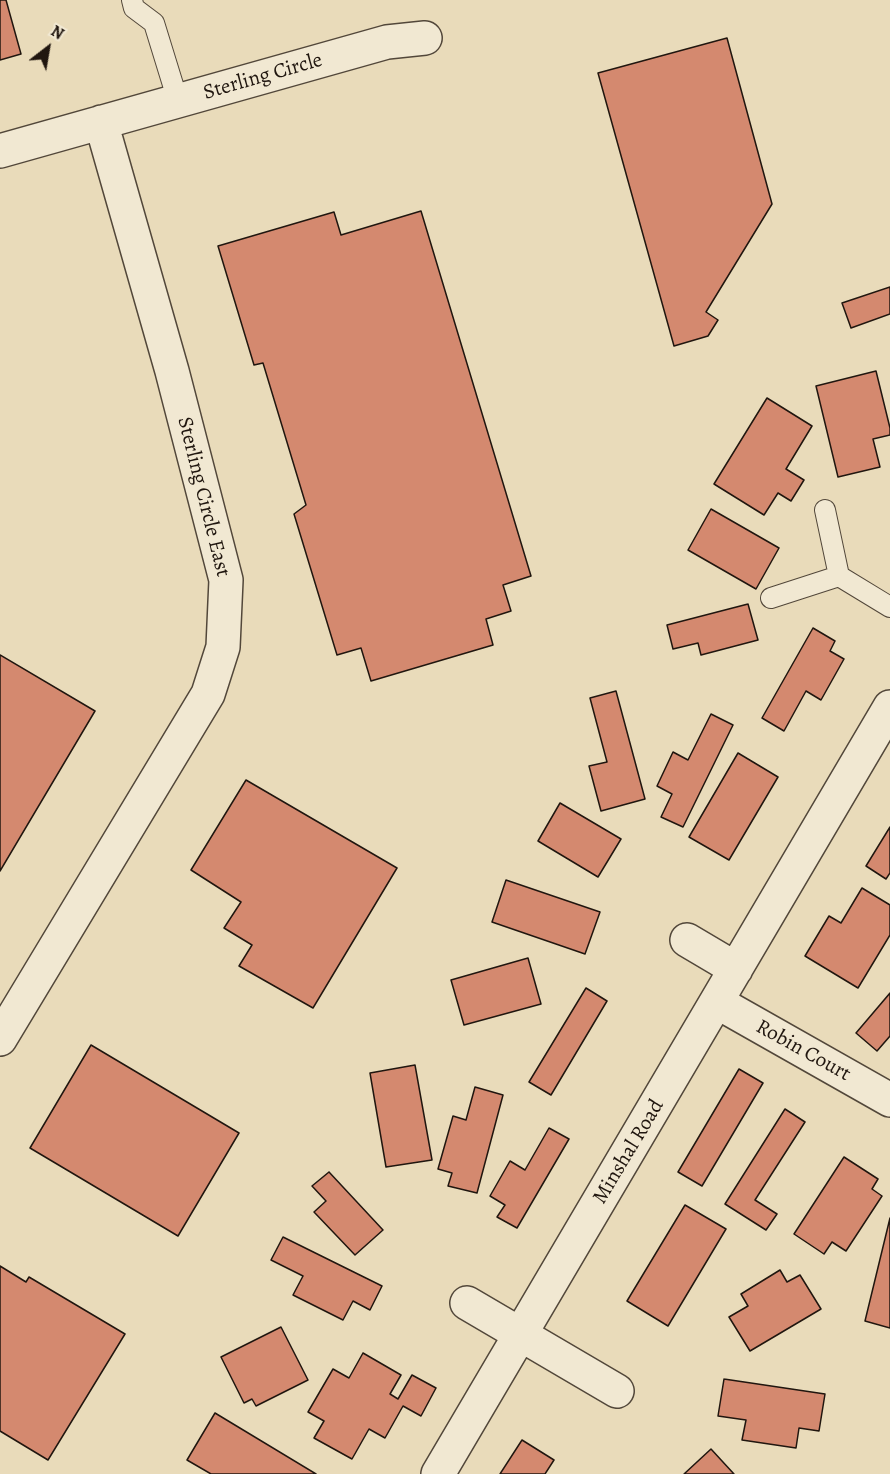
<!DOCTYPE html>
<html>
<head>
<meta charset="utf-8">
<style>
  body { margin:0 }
  #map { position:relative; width:890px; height:1474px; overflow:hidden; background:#e9dbba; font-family:Alegreya,serif }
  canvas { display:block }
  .north { position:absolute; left:18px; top:18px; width:60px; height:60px; -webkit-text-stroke:4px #f1e8d2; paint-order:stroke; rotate:31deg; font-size:16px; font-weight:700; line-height:24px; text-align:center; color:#20160f }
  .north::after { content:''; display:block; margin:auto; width:21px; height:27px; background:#20160f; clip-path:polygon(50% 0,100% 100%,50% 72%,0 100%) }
</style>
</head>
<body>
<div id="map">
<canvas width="890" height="1474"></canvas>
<div class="north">N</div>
</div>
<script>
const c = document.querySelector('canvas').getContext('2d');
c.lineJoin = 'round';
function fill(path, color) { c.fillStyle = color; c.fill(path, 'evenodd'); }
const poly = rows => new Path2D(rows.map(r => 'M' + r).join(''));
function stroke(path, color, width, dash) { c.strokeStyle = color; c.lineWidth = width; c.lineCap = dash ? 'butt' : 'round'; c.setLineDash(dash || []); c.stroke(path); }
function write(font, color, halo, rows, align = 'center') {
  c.font = font + ' Alegreya,serif'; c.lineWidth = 4.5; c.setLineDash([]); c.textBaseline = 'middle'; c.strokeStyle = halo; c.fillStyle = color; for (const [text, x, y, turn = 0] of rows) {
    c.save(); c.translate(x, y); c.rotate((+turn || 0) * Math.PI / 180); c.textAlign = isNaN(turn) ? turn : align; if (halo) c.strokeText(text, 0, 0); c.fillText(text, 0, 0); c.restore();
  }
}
const building = poly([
  [0,0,6,0,21,54,0,60,0,0],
  [727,38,772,204,706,312,718,320,708,336,674,346,598,73,727,38],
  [421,211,531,576,503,585,511,611,486,619,493,645,371,681,361,648,337,655,294,514,306,505,263,363,254,365,218,246,334,212,341,235,421,211],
  [890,287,890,314,851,328,842,303,890,287],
  [876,371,890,428,890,435,873,439,880,467,838,477,816,386,876,371],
  [767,398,812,426,786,469,804,480,791,501,778,493,764,515,714,484,767,398],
  [711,509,779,548,756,589,688,550,711,509],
  [748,604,758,640,701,655,698,643,673,649,667,625,748,604],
  [813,628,835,641,830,651,844,659,821,700,806,691,784,731,762,718,813,628],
  [0,655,95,711,0,871,0,655],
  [616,691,645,799,601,811,589,766,607,762,590,698,616,691],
  [711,714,733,725,683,827,661,817,672,794,657,786,673,752,688,760,711,714],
  [738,753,778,777,729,860,689,837,738,753],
  [246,780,397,868,313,1008,239,966,252,945,224,928,241,902,191,870,246,780],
  [560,803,621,839,598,877,538,841,560,803],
  [890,827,890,873,886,879,866,866,890,827],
  [506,880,600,912,585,954,492,922,506,880],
  [862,888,890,905,890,935,858,988,805,956,829,916,841,923,862,888],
  [528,958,541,1004,464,1025,451,980,528,958],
  [586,988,607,1001,551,1095,529,1082,586,988],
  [890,993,890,1036,877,1051,856,1033,890,993],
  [91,1045,239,1133,178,1236,30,1148,91,1045],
  [415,1065,432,1160,386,1167,370,1073,415,1065],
  [739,1069,763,1083,702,1186,678,1172,739,1069],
  [475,1087,503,1095,477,1193,448,1186,452,1173,438,1169,453,1116,466,1120,475,1087],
  [785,1109,805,1122,755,1200,777,1214,766,1230,725,1204,785,1109],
  [549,1128,569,1139,517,1228,497,1217,505,1205,490,1196,510,1161,525,1170,549,1128],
  [844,1157,878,1179,872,1189,882,1196,846,1251,832,1242,824,1254,794,1234,844,1157],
  [329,1172,383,1230,355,1255,314,1212,326,1201,312,1186,329,1172],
  [685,1205,726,1229,668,1326,627,1301,685,1205],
  [890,1218,890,1328,865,1321,890,1218],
  [283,1237,382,1286,370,1310,353,1301,343,1320,293,1295,303,1276,271,1260,283,1237],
  [0,1266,26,1282,29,1277,125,1334,48,1460,0,1431,0,1266],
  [780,1270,787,1282,800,1275,821,1309,750,1351,729,1317,748,1306,741,1294,780,1270],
  [281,1327,308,1380,256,1406,252,1399,244,1403,221,1357,281,1327],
  [363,1353,401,1375,390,1394,398,1399,412,1375,436,1388,421,1416,403,1406,385,1438,369,1429,352,1459,314,1438,324,1421,308,1412,333,1369,349,1378,363,1353],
  [724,1379,825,1394,819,1431,799,1428,796,1448,742,1440,746,1420,718,1416,724,1379],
  [215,1413,316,1474,211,1474,187,1460,215,1413],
  [522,1440,554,1460,545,1474,500,1474,522,1440],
  [711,1449,734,1474,684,1474,711,1449]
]);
fill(building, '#d4896f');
stroke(building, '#20160f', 1.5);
const lane = poly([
  [132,0,134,8,154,23,178,101],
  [825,510,839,576,890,607],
  [771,598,839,576]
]);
const street = poly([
  [0,151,387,42,425,38],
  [687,940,736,969],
  [717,1002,890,1100],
  [0,1039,208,694,223,647,226,580,172,371,101,122],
  [467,1303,617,1391],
  [438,1474,890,707]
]);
stroke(lane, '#52473a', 22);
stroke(street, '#52473a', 36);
stroke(lane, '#f1e8d2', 20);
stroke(street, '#f1e8d2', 33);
write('21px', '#20160f', '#f1e8d2', [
  ["Sterling Circle",263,77,-16],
  ["Sterling Circle East",203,497,76],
  ["Robin Court",803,1051,29],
  ["Minshal Road",629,1152,-59]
]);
</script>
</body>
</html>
